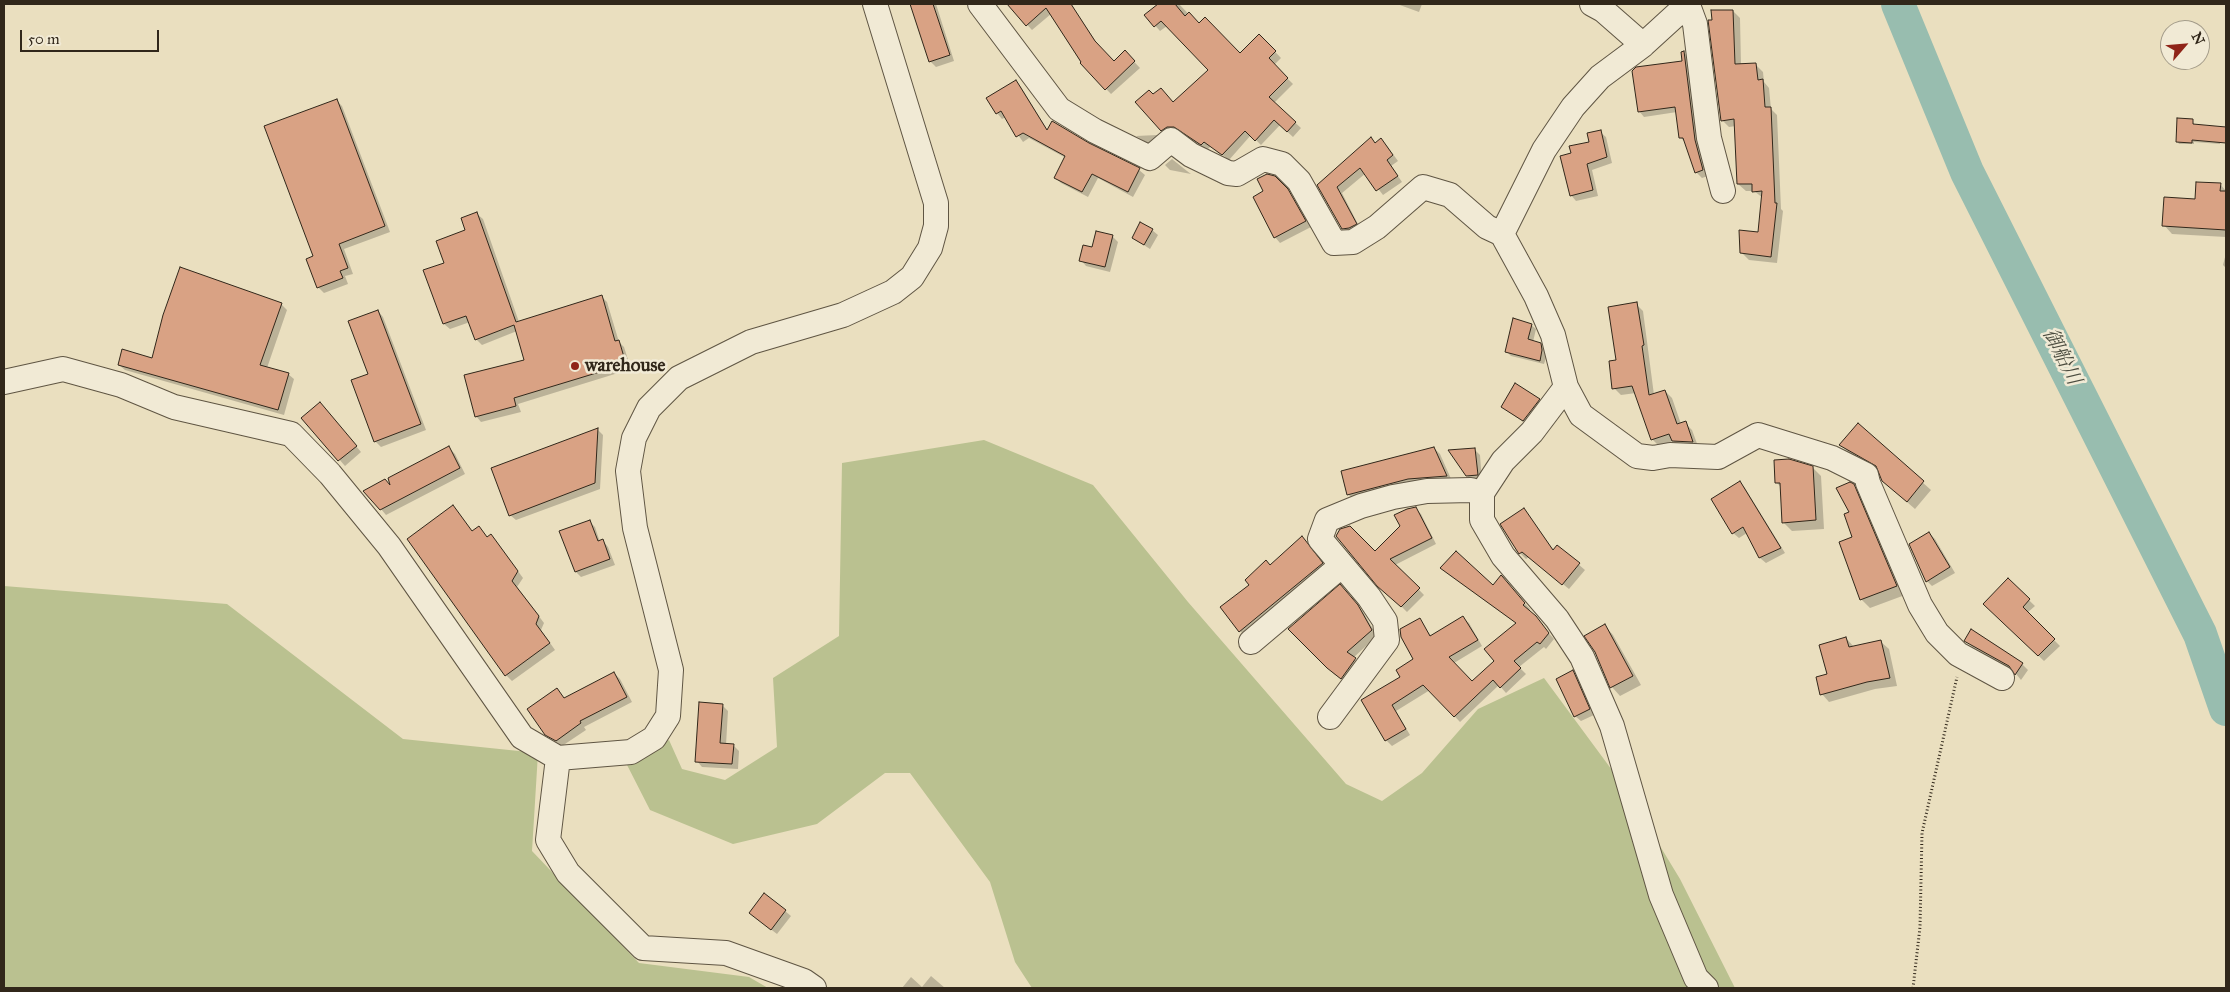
<!DOCTYPE html>
<html>
<head>
<meta charset="utf-8">
<style>
  body { margin:0 }
  #map { position:relative; width:2230px; height:992px; overflow:hidden; background:#eadfbf; font-family:"IM FELL Great Primer",serif }
  canvas { display:block }
  .frame { position:absolute; inset:0; border:5px solid #31271a; pointer-events:none }
  .north { position:absolute; left:2160px; top:20px; width:50px; height:50px; box-sizing:border-box; background:#f1ead5; border:1px solid #a49c8a; border-radius:50%; rotate:63deg; font-size:14px; font-weight:700; line-height:20px; text-align:center; color:#31271a }
  .north::after { content:''; display:block; margin:auto; width:18px; height:22px; background:#8f2418; clip-path:polygon(50% 0,100% 100%,50% 72%,0 100%) }
  .scale { position:absolute; left:20px; top:30px; width:139px; height:22px; box-sizing:border-box; border:2px solid #31271a; border-top:0; padding-left:6px; font-size:15px; line-height:18px; white-space:nowrap; color:#31271a; -webkit-text-stroke:4px #f1ead5; paint-order:stroke }
</style>
</head>
<body>
<div id="map">
<canvas width="2230" height="992"></canvas>
<div class="frame"></div>
<div class="north">N</div>
<div class="scale">50 m</div>
</div>
<script>
const c = document.querySelector('canvas').getContext('2d');
c.lineJoin = 'round';
function fill(path, color) { c.fillStyle = color; c.fill(path, 'evenodd'); }
const poly = rows => new Path2D(rows.map(r => 'M' + r).join(''));
function stroke(path, color, width, dash) { c.strokeStyle = color; c.lineWidth = width; c.lineCap = dash ? 'butt' : 'round'; c.setLineDash(dash || []); c.stroke(path); }
function write(font, color, halo, rows, align = 'center') {
  c.font = font + ' "IM FELL Great Primer","Noto Serif JP",serif'; c.lineWidth = 5; c.setLineDash([]); c.textBaseline = 'middle'; c.strokeStyle = halo; c.fillStyle = color; for (const [text, x, y, turn = 0] of rows) {
    c.save(); c.translate(x, y); c.rotate((+turn || 0) * Math.PI / 180); c.textAlign = isNaN(turn) ? turn : align; if (halo) c.strokeText(text, 0, 0); c.fillText(text, 0, 0); c.restore();
  }
}
fill(poly([
  [984,440,1093,485,1188,602,1346,784,1382,801,1422,773,1478,709,1544,678,1623,785,1680,879,1735,988,1032,988,1015,962,990,882,910,773,885,773,817,824,733,844,650,810,625,761,669,740,682,769,725,780,777,747,773,678,839,636,842,463],
  [4,586,227,604,403,739,538,753,532,851,639,963,749,977,768,988,4,988]
]), '#bac190');
fill(poly([
  [911,4,936,4,954,61,936,67,930,61],
  [1008,4,1071,4,1100,48,1114,62,1125,52,1140,68,1111,94,1081,63,1051,14,1032,30],
  [1160,4,1179,4,1199,25,1240,55,1259,35,1281,58,1274,65,1293,84,1274,103,1301,128,1293,137,1280,125,1261,145,1251,135,1229,160,1211,146,1207,150,1181,132,1173,132,1167,135,1162,130,1154,96,1174,103,1210,70,1167,26,1160,31,1146,15],
  [1397,4,1422,4,1419,12],
  [1733,11,1740,18,1741,65,1756,65,1763,72,1764,82,1769,88,1771,109,1777,115,1781,209,1783,211,1777,263,1749,260,1742,253,1759,234,1763,198,1754,191,1746,191,1738,184,1736,126,1729,127,1722,120],
  [1684,53,1690,58,1708,176,1702,178,1696,172,1686,143,1681,138,1677,112,1644,117,1639,111,1684,62],
  [1016,81,1021,87,1048,131,1088,144,1139,170,1145,175,1133,197,1098,178,1088,197,1061,183,1055,177,1066,158,1029,138,1023,142,1006,117,1002,119,997,113],
  [336,100,342,106,390,232,344,249,353,274,345,276,348,284,324,293,318,287,314,257],
  [2192,120,2195,126,2220,130,2220,144,2194,142,2194,144,2179,144,2177,141],
  [1600,132,1606,137,1612,163,1592,170,1598,196,1576,201,1571,195,1572,154,1590,142],
  [1157,135,1162,140,1154,147,1136,136],
  [1371,139,1376,144,1381,140,1387,146,1398,161,1391,166,1402,182,1383,195,1366,173,1342,193,1361,230,1349,234,1343,228,1319,185],
  [1172,159,1187,171,1191,174,1170,170,1165,165],
  [1274,177,1293,197,1311,227,1280,243,1275,237,1265,192],
  [2220,184,2226,191,2226,237,2172,234,2164,225],
  [477,214,483,219,519,322,602,297,607,302,619,342,624,347,631,369,518,404,521,412,481,422,476,416,526,361,517,331,482,345,476,339,470,322,450,329,444,324,425,271,446,263],
  [1152,230,1158,235,1150,249,1133,238],
  [1112,236,1118,242,1110,272,1086,266,1081,260,1092,249],
  [2226,253,2226,268,2223,265],
  [281,304,287,310,267,368,288,374,294,379,284,415,125,370,119,365,153,359],
  [1636,304,1643,311,1654,395,1665,391,1672,398,1681,424,1685,423,1692,430,1699,449,1680,448,1673,441,1659,446,1652,439,1636,393,1621,395,1614,388,1618,361],
  [378,311,383,317,426,430,381,447,375,441],
  [1531,325,1536,329,1533,342,1540,344,1545,349,1547,355,1544,364,1511,356,1506,351],
  [1539,400,1545,405,1529,426,1502,407],
  [325,409,361,452,345,466,303,418],
  [1858,425,1931,490,1915,509,1892,489,1879,470,1849,453,1841,445],
  [597,429,603,435,600,489,516,520,510,515],
  [449,448,455,454,465,474,386,515,381,509,393,489],
  [1434,448,1440,454,1452,481,1354,500,1348,494],
  [1474,449,1480,455,1482,481,1473,481,1467,476],
  [1812,467,1821,476,1824,529,1792,531,1783,522,1781,487,1776,482],
  [1739,482,1745,488,1785,553,1766,563,1760,558,1747,533,1739,538,1733,533],
  [1853,486,1863,495,1905,595,1870,608,1861,599,1850,513],
  [1415,508,1421,514,1436,544,1395,565,1424,595,1407,612,1401,606,1375,552,1402,526],
  [1524,509,1554,551,1557,546,1585,570,1569,589,1529,557,1526,559,1520,553],
  [590,522,595,527,600,542,603,541,608,547,615,565,581,577,576,572],
  [473,532,496,541,523,578,517,587,544,623,541,630,555,650,512,681,506,675],
  [1929,533,1935,539,1955,573,1932,586,1927,581],
  [1307,543,1327,570,1246,637,1240,631,1251,585,1270,566],
  [1442,568,1493,587,1507,583,1530,609,1529,611,1554,639,1546,649,1544,647,1519,667,1526,674,1506,693,1499,685,1460,722,1430,690,1396,711,1410,735,1392,746,1386,740,1363,700,1402,677,1415,659,1419,620,1432,637,1463,618,1469,623,1482,646,1454,663,1472,682,1495,661,1517,624],
  [2008,580,2035,606,2027,613,2060,646,2044,661,1985,604],
  [1346,592,1363,612,1377,636,1353,658,1361,665,1347,683,1334,674,1290,629],
  [1605,626,1613,635,1641,685,1620,696,1612,687,1596,651],
  [1972,631,2022,664,2028,670,2021,680,2013,670,1971,646,1966,640],
  [1846,638,1854,647,1881,642,1889,649,1897,686,1875,689,1829,702,1822,694],
  [1573,672,1578,678,1594,715,1581,721,1575,716],
  [614,673,620,679,632,702,584,727,586,730,562,746,546,734,557,690,565,699],
  [722,705,728,711,726,745,733,745,739,751,738,769,702,767,697,761],
  [785,911,791,916,777,934,756,918],
  [931,976,945,988,902,988,911,977,922,987]
]), '#0003');
stroke(poly([
  [1898,4,1967,172,2200,634,2226,709]
]), '#98bdaf', 34);
const building = poly([
  [910,4,933,4,950,55,929,62,910,4],
  [1007,4,1071,4,1095,41,1114,61,1125,50,1135,61,1105,90,1080,63,1081,62,1046,8,1026,26,1007,4],
  [1158,4,1175,4,1185,16,1189,12,1199,23,1205,17,1240,53,1259,34,1276,51,1269,58,1288,78,1269,97,1296,122,1287,132,1274,120,1255,141,1245,131,1222,155,1204,142,1201,145,1174,127,1167,127,1161,131,1135,102,1149,90,1153,94,1161,88,1173,102,1208,70,1161,21,1154,27,1144,15,1158,4],
  [1711,10,1733,10,1735,64,1756,63,1758,80,1763,79,1765,107,1771,107,1775,203,1777,203,1771,257,1740,253,1739,230,1758,232,1762,191,1752,192,1752,184,1737,184,1734,119,1721,121,1708,20,1712,20,1711,10],
  [1684,51,1695,140,1703,170,1695,173,1683,138,1679,138,1675,107,1638,112,1632,71,1636,67,1682,61,1681,52,1684,51],
  [1016,80,1047,130,1052,121,1089,143,1140,168,1128,192,1092,174,1082,192,1054,178,1065,156,1023,133,1016,137,1001,111,996,114,986,98,1016,80],
  [337,99,385,226,339,244,348,268,340,271,343,278,317,288,306,259,313,256,264,126,337,99],
  [2177,118,2193,119,2193,124,2226,127,2226,143,2192,140,2192,143,2176,142,2177,118],
  [1601,130,1607,157,1587,164,1593,190,1570,196,1560,156,1571,153,1569,146,1589,142,1587,133,1601,130],
  [1371,137,1375,143,1381,138,1393,155,1387,160,1398,176,1376,191,1360,168,1337,187,1357,224,1349,228,1342,229,1317,185,1371,137],
  [1267,174,1275,176,1288,189,1306,221,1274,238,1253,197,1263,191,1257,179,1267,174],
  [2196,182,2221,183,2220,191,2226,191,2226,230,2162,226,2164,197,2195,199,2196,182],
  [477,212,516,322,602,295,615,341,619,340,626,364,514,398,516,406,475,417,464,375,524,360,514,325,475,340,466,316,443,324,423,270,444,263,436,241,465,230,461,218,477,212],
  [1140,222,1153,229,1144,245,1132,238,1140,222],
  [1096,231,1113,235,1105,267,1079,261,1083,245,1092,247,1096,231],
  [180,267,282,303,260,365,289,373,278,410,118,365,122,349,152,358,163,315,180,267],
  [1637,302,1644,345,1642,346,1649,395,1665,390,1677,424,1686,421,1693,442,1672,441,1669,434,1651,440,1632,386,1612,389,1609,361,1616,360,1608,307,1637,302],
  [378,310,421,424,374,442,351,380,368,374,348,321,378,310],
  [1513,318,1532,324,1528,339,1541,343,1542,350,1540,361,1505,352,1513,318],
  [1515,383,1540,399,1523,421,1501,407,1515,383],
  [320,402,357,446,338,461,301,418,320,402],
  [1858,423,1924,481,1907,502,1882,481,1876,466,1839,445,1858,423],
  [598,428,595,483,509,516,491,468,598,428],
  [449,446,460,468,380,510,363,491,385,479,390,485,388,478,449,446],
  [1434,447,1447,476,1408,479,1347,495,1341,471,1434,447],
  [1475,448,1478,475,1466,476,1448,450,1475,448],
  [1789,459,1813,466,1816,520,1782,523,1780,483,1775,483,1774,460,1789,459],
  [1740,481,1781,548,1759,558,1743,527,1732,534,1711,499,1740,481],
  [1850,482,1854,484,1897,586,1860,600,1839,542,1852,537,1844,514,1849,512,1836,488,1850,482],
  [453,505,472,531,479,526,487,537,491,534,518,571,512,581,539,616,536,624,550,643,505,676,407,539,453,505],
  [1416,507,1432,538,1390,559,1420,588,1401,607,1377,586,1336,536,1340,529,1350,526,1375,551,1400,526,1394,515,1407,509,1416,507],
  [1524,508,1553,550,1557,545,1580,563,1562,585,1522,552,1519,554,1500,524,1524,508],
  [590,520,598,541,603,539,610,559,575,572,559,531,590,520],
  [1929,532,1950,567,1926,582,1909,544,1929,532],
  [1302,536,1323,563,1239,632,1220,607,1249,585,1245,580,1266,560,1270,565,1302,536],
  [1456,551,1493,585,1501,575,1502,576,1525,603,1523,605,1536,616,1549,633,1540,644,1537,642,1514,661,1521,668,1500,688,1493,680,1454,717,1423,685,1392,705,1406,729,1385,741,1361,700,1400,677,1396,670,1413,659,1401,637,1400,629,1420,618,1430,636,1463,616,1478,640,1449,657,1472,681,1494,661,1484,649,1516,623,1440,568,1456,551],
  [2008,578,2030,599,2023,607,2055,639,2038,656,1983,604,2008,578],
  [1340,584,1358,605,1372,630,1347,652,1356,658,1341,679,1327,668,1288,629,1340,584],
  [1605,624,1633,676,1610,688,1595,652,1584,636,1605,624],
  [1971,629,2023,663,2015,675,2009,666,1964,641,1971,629],
  [1846,637,1849,647,1881,640,1890,678,1867,682,1820,695,1816,677,1827,674,1819,645,1846,637],
  [1573,670,1590,709,1574,717,1556,679,1573,670],
  [614,672,627,697,580,721,581,723,556,741,545,735,527,709,557,688,564,698,614,672],
  [699,702,723,704,720,743,734,744,732,764,695,762,699,702],
  [764,893,786,910,771,930,749,913,764,893]
]);
fill(building, '#d9a284');
stroke(building, '#31271a', 1);
const minor = poly([
  [980,4,1059,109,1095,131,1150,158,1171,140,1191,155,1228,173,1237,174,1263,159,1282,164,1299,181,1334,243,1353,242,1377,227,1423,187,1450,195,1487,227,1502,234,1536,296,1553,335,1566,387,1581,415,1637,456,1653,458,1670,455,1718,457,1758,435,1832,458,1866,475,1868,483,1920,605,1937,633,1958,654,2002,678],
  [1592,4,1603,10,1643,45],
  [1688,5,1695,24,1709,138,1723,191],
  [1502,234,1544,150,1573,107,1600,77,1643,45,1688,4],
  [4,382,63,369,121,385,174,407,291,434,330,474,389,546,522,737,558,758],
  [1566,387,1532,432,1503,461,1482,493,1482,520,1503,556,1557,619,1582,657,1612,726,1661,895,1696,978,1706,988],
  [1251,642,1341,566],
  [1330,717,1387,640,1385,621,1369,597,1320,539,1327,520,1361,506,1393,497,1427,491,1471,490,1482,493],
  [814,988,804,981,726,953,643,948,568,873,548,840,558,758,631,752,654,738,668,716,671,670,635,528,628,471,634,438,649,408,679,378,751,342,843,315,893,292,912,277,930,248,936,226,936,203,875,4]
]);
stroke(minor, '#5f5543', 26);
stroke(poly([
  [1913,988,1920,927,1922,833,1957,677]
]), '#31271a', 3, [1, 2.5]);
stroke(minor, '#f1ead5', 24);
for (const [x, y, r, color] of [
  [575,366,5,"#8f2418"]
]) { const dot = new Path2D(); dot.arc(x, y, r, 0, 2 * Math.PI); c.fillStyle = color; c.fill(dot); stroke(dot, '#f1ead5', 2); }
write('bold 19px', '#31271a', '#f1ead5', [
  ["warehouse",585,366]
], 'left');
write('italic 20px', '#4b4c3f', '#f1ead5', [
  ["御船川",2061,357,63]
]);
</script>
</body>
</html>
